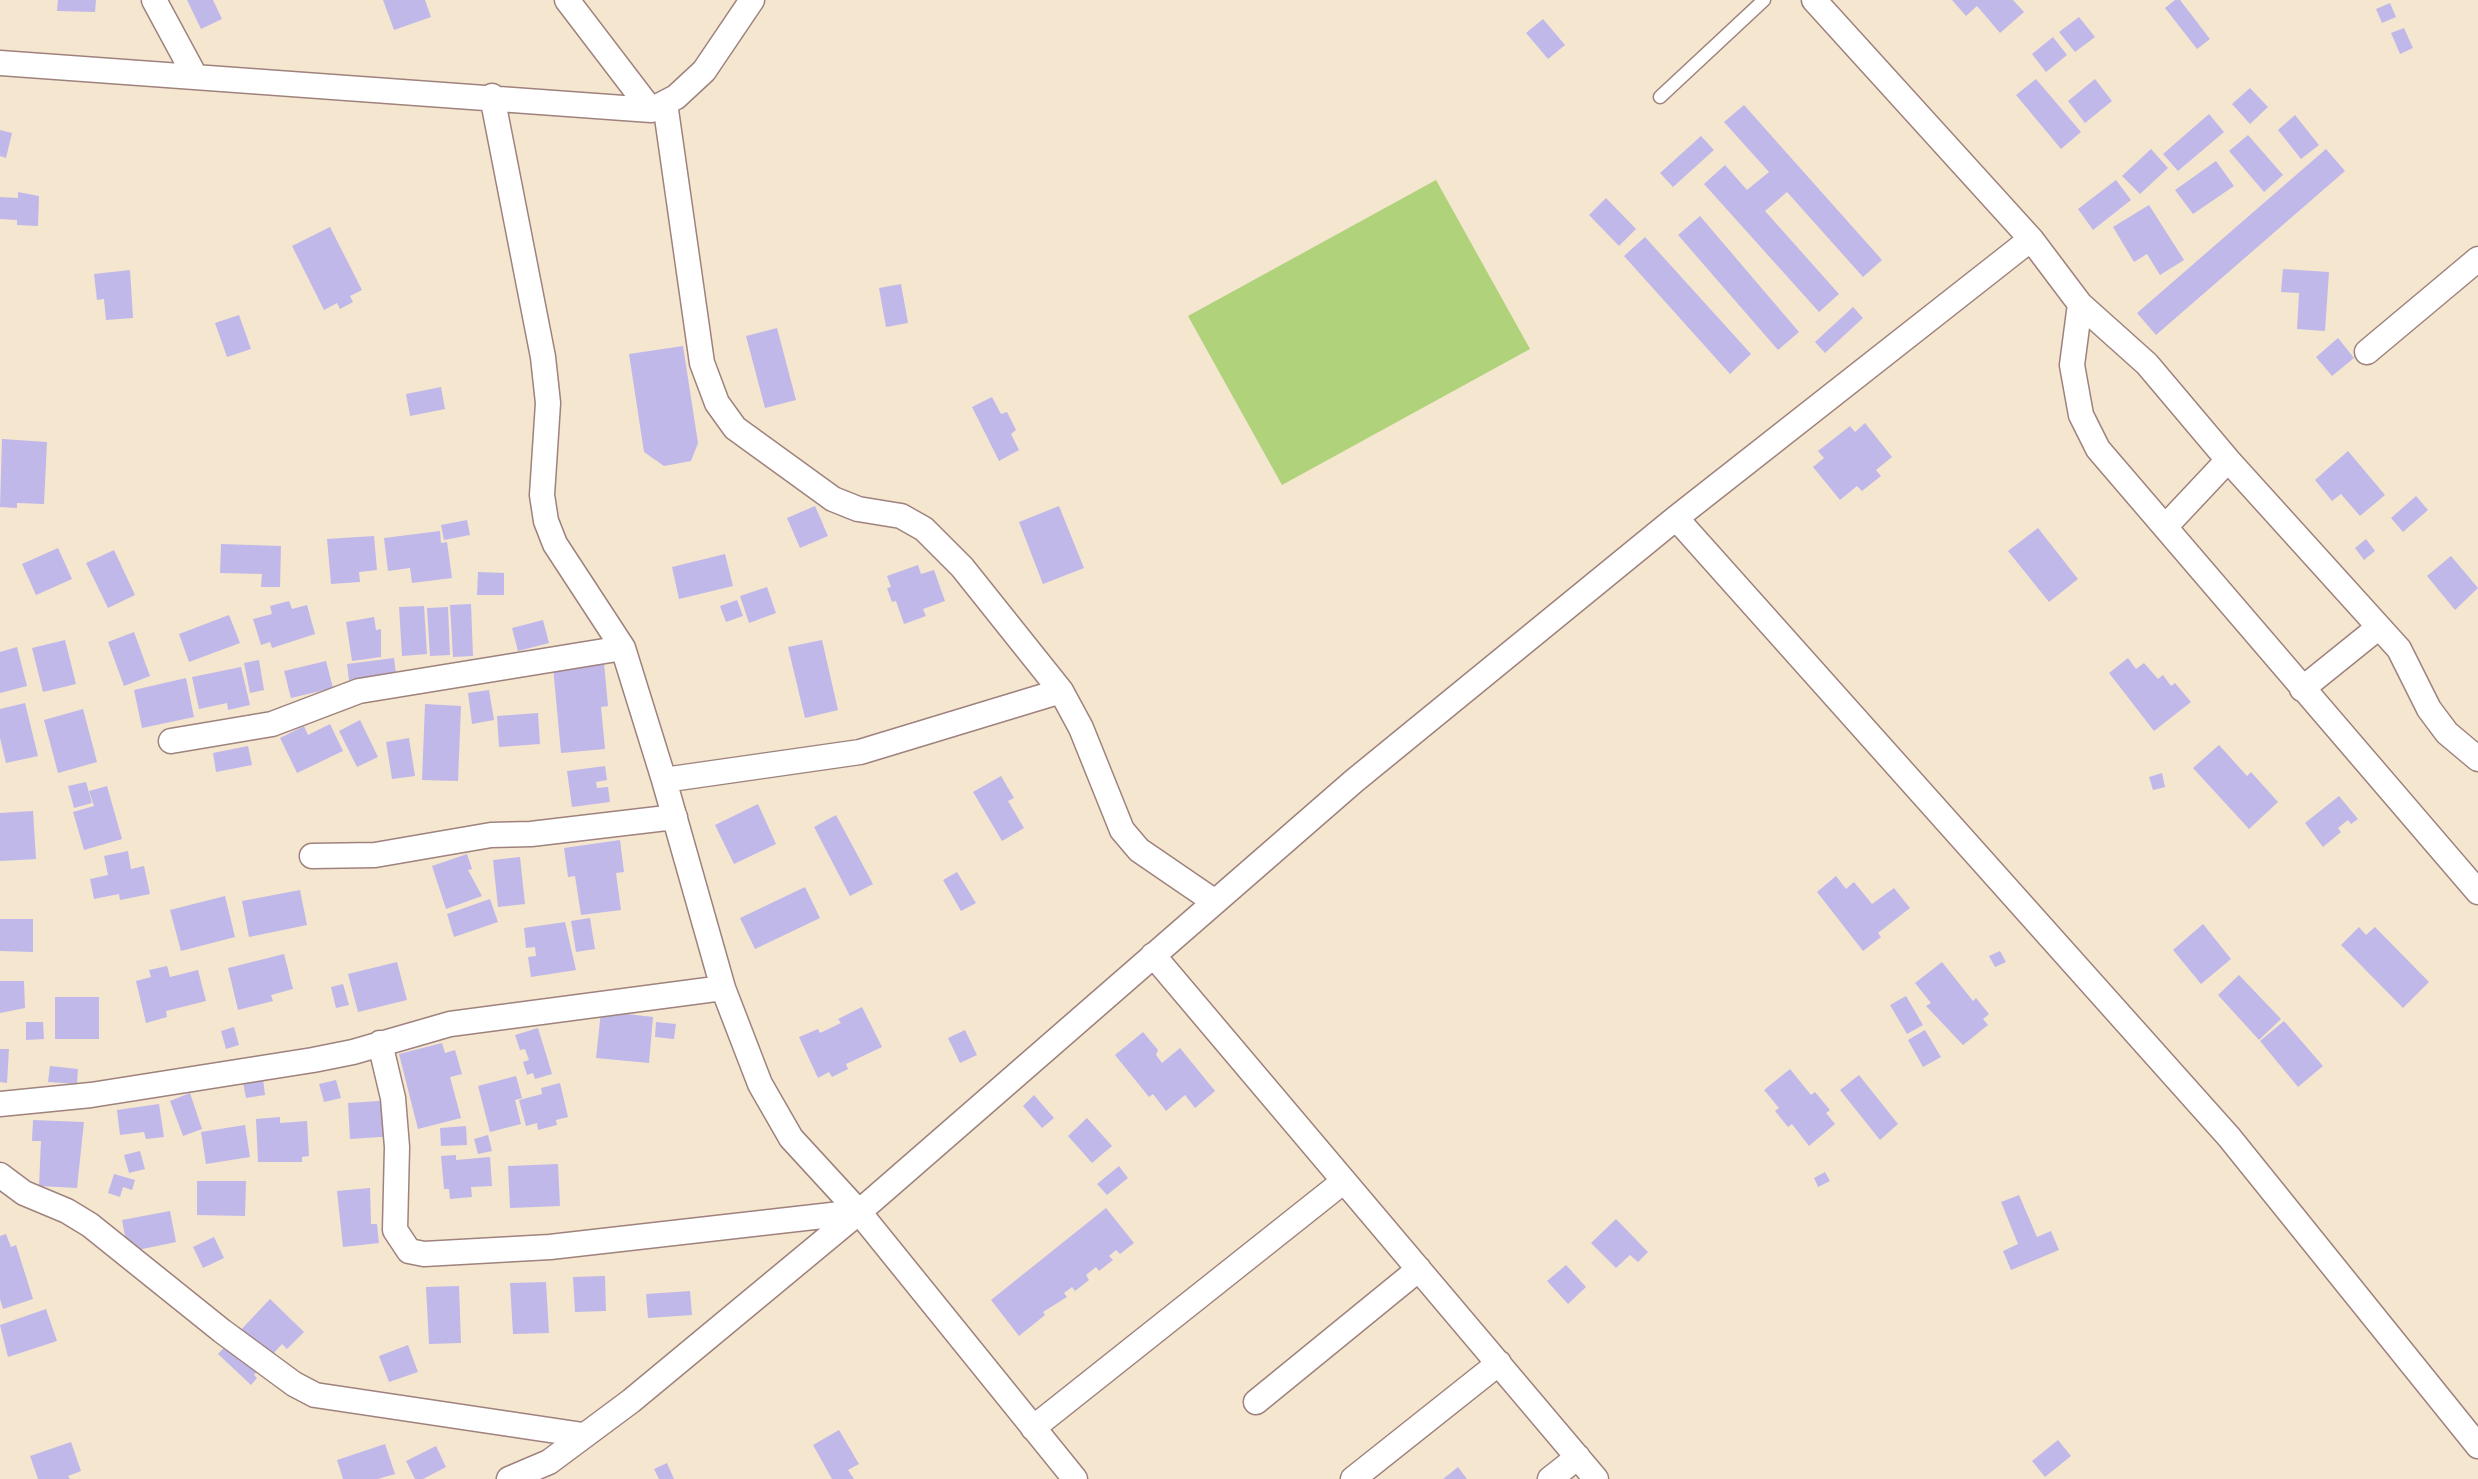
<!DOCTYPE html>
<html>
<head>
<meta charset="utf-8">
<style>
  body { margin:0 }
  canvas { display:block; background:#f4e6cf }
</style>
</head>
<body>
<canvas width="2478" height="1479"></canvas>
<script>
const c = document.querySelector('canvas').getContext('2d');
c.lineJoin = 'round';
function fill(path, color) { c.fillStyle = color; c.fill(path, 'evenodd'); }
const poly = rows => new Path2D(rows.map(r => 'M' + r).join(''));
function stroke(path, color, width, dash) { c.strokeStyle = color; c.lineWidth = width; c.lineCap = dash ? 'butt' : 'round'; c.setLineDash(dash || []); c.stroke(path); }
fill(poly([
  [1436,180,1530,349,1282,485,1188,316]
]), '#afd27a');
fill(poly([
  [58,0,96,0,95,12,57,11],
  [187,0,213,0,222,19,201,29],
  [383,0,425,0,431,17,394,30],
  [1952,0,2013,0,2024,12,2000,33,1977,6,1966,16],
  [2175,0,2180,0,2210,39,2197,49,2165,8],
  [2390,3,2396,17,2382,23,2376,9],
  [2079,17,2095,37,2075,52,2059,32],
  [1543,19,1565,45,1548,59,1526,33],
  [2404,28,2413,48,2400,54,2391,33],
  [2053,37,2067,55,2046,72,2032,54],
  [2036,79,2081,132,2061,149,2016,95],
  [2095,79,2112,101,2085,123,2068,101],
  [2250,88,2268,107,2250,124,2232,104],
  [1744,105,1882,260,1863,277,1787,192,1765,211,1839,294,1819,312,1704,184,1725,165,1747,190,1769,172,1724,122],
  [2209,114,2224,132,2178,171,2163,154],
  [2295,115,2319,145,2301,159,2278,130],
  [0,130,12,133,6,158,0,156],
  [2248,135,2283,175,2264,192,2229,151],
  [1701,136,1714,150,1673,187,1660,173],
  [2151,149,2168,168,2140,194,2122,176],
  [2326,149,2345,171,2156,335,2137,313],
  [2216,161,2234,186,2193,214,2175,190],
  [2116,180,2131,200,2093,230,2078,209],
  [18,192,39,196,38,226,17,225,17,220,0,219,0,197,18,198],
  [1606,198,1636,229,1619,246,1589,215],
  [2149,205,2184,260,2160,275,2147,254,2134,262,2113,227],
  [1700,216,1799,332,1778,350,1678,235],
  [330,227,362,290,350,296,353,302,340,309,337,303,324,310,292,246],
  [1645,237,1751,354,1730,374,1624,256],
  [2283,269,2329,272,2325,331,2297,329,2299,293,2281,292],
  [130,270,133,318,106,320,104,299,97,300,94,274],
  [901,284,908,323,886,327,879,288],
  [1853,307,1863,318,1825,353,1815,342],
  [239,315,251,349,227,357,215,323],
  [777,328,796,400,765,408,746,336],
  [2338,338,2354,358,2332,376,2316,357],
  [683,346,698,443,691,461,664,466,644,452,629,354],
  [441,387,445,409,410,416,406,394],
  [992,397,1001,414,1007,412,1016,430,1011,434,1019,450,999,461,972,407],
  [1865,423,1892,457,1876,470,1881,476,1862,491,1857,486,1840,500,1813,467,1824,458,1818,451,1850,426,1855,432],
  [2,439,47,442,44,504,17,503,17,508,0,507],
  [2348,451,2385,495,2360,516,2341,494,2332,501,2315,480],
  [2416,496,2428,510,2403,532,2391,518],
  [815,506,828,536,800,548,787,518],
  [1059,506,1084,568,1043,584,1019,522],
  [467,520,470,535,444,540,441,525],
  [2038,528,2078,579,2049,602,2008,551],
  [440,531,441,543,447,542,452,578,412,583,410,568,388,571,384,538],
  [374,536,377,570,359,572,360,582,331,584,327,539],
  [2366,539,2375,551,2364,560,2355,548],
  [221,544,281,546,280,587,261,587,262,574,220,573],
  [58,548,72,579,36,595,22,564],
  [114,550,135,595,108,608,86,563],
  [725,554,733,586,679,599,672,567],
  [2451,556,2478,588,2455,610,2427,576],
  [918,565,921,574,934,570,945,601,923,609,926,616,904,624,896,601,892,602,887,588,891,587,887,576],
  [478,572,504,573,504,595,477,595],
  [767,587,776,613,749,623,740,596],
  [737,600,743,616,726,622,720,606],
  [289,601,292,609,307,605,315,634,272,648,270,642,261,645,253,619,272,614,270,606],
  [471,604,473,656,453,657,450,605],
  [424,606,427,654,402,656,399,607],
  [448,607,450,655,430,656,427,608],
  [229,615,240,643,189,662,179,634],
  [374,617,376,630,381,629,381,657,352,661,346,622],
  [543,620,549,643,518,651,512,628],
  [134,632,150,676,124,686,108,642],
  [65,640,76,684,43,692,32,648],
  [822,640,838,710,805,718,788,647],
  [17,647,27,686,0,693,0,652],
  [394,658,396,674,349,680,347,664],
  [2128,658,2136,669,2144,663,2158,679,2163,675,2171,686,2175,683,2191,702,2154,731,2109,673],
  [259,660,264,690,250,693,244,663],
  [326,661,333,688,291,698,284,671],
  [604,663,608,706,601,707,605,749,561,753,553,667],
  [241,667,250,705,228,710,227,703,199,709,192,677],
  [186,678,194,717,142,728,134,690],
  [489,690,494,720,472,724,468,693],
  [25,703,38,756,6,763,0,738,0,709],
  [425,704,461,706,458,781,422,780],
  [83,709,97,762,58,773,44,720],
  [538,713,540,744,499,747,497,716],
  [360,720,378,757,357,767,339,731],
  [330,724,343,751,297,773,280,738,304,726,308,735],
  [409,738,415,776,392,779,386,742],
  [2219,745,2247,776,2251,772,2278,802,2249,829,2193,768],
  [248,746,252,765,216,772,213,753],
  [605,766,607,780,596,782,597,788,608,787,610,802,572,807,567,771],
  [2162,773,2165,787,2153,790,2149,777],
  [1001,776,1014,798,1008,801,1024,828,1002,841,973,792],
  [86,782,92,803,74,808,68,786],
  [107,786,122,839,84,850,73,812,94,806,89,791],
  [2339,796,2358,819,2351,824,2348,820,2338,828,2341,832,2323,847,2305,823],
  [758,804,776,844,734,864,715,825],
  [33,811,36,859,0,861,0,813],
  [836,815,873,884,850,896,814,827],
  [620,840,624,872,616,873,621,910,581,915,575,876,568,877,564,848],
  [128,851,131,869,144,866,150,894,120,900,119,894,94,899,90,879,108,875,104,856],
  [467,854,472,869,468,870,482,896,446,909,432,866],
  [520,857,525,904,498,907,493,860],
  [957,872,976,903,961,911,943,880],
  [1836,876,1846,889,1854,882,1872,904,1894,888,1910,908,1878,933,1881,937,1863,951,1817,892],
  [805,887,820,918,755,949,740,918],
  [300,890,307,925,249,937,242,901],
  [225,896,235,937,181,951,170,910],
  [490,899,498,922,454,937,447,914],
  [590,918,595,949,576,952,571,921],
  [0,919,33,919,33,952,0,951],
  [565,922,576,970,531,977,528,957,536,956,535,947,526,948,524,928],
  [2203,924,2231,959,2201,984,2173,950],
  [2359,927,2366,935,2375,927,2429,982,2403,1008,2341,945],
  [2000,951,2006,962,1995,967,1989,956],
  [284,954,293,989,271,995,273,1001,238,1010,228,968],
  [397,962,407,1000,358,1012,348,974],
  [1942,962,1973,1001,1976,998,1989,1014,1983,1019,1988,1025,1963,1045,1926,1006,1931,1003,1915,983],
  [167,966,170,977,198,970,206,1001,166,1011,167,1017,146,1023,136,981,151,977,149,970],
  [2239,975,2281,1019,2259,1040,2218,995],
  [0,981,24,981,25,1008,0,1013],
  [343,984,349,1005,336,1008,331,987],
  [1906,996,1923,1025,1907,1034,1890,1005],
  [55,997,99,997,99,1039,55,1039],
  [862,1007,882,1047,846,1064,848,1069,832,1077,829,1072,818,1078,799,1037,818,1029,820,1033,841,1023,838,1019],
  [601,1011,653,1017,649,1063,596,1058],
  [2284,1021,2323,1066,2298,1087,2260,1041],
  [26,1022,43,1022,44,1039,26,1040],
  [656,1022,676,1024,674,1039,655,1037],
  [234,1027,239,1045,226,1049,221,1031],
  [538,1028,552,1074,535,1079,533,1073,527,1075,523,1062,529,1060,525,1049,520,1050,515,1035],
  [965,1030,977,1055,960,1063,948,1038],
  [1925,1030,1941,1057,1923,1067,1908,1040],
  [1143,1032,1158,1050,1156,1055,1162,1063,1180,1048,1215,1091,1195,1108,1185,1095,1166,1111,1153,1094,1149,1097,1115,1055],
  [442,1043,445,1053,455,1050,462,1074,450,1077,461,1118,418,1129,399,1054],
  [0,1049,9,1049,7,1083,0,1082],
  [50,1066,78,1069,77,1084,48,1082],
  [1790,1069,1811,1095,1815,1092,1830,1110,1826,1113,1835,1124,1809,1146,1792,1124,1788,1127,1775,1111,1779,1108,1764,1090],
  [1859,1075,1898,1124,1880,1140,1840,1090],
  [516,1076,522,1098,515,1100,521,1124,490,1132,478,1086],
  [263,1079,265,1095,246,1098,243,1082],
  [336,1080,341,1098,324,1102,319,1084],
  [560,1083,568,1117,556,1120,557,1125,538,1130,537,1123,526,1126,519,1100,542,1094,541,1088],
  [190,1093,202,1129,183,1136,170,1101],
  [1034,1095,1054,1118,1042,1128,1023,1106],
  [394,1100,396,1136,350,1139,348,1103],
  [159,1104,164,1137,146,1139,144,1132,120,1135,117,1110],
  [280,1117,280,1123,307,1121,309,1156,302,1157,302,1162,258,1162,256,1119],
  [1087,1118,1112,1146,1092,1163,1068,1136],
  [33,1120,84,1122,77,1188,39,1186,41,1141,32,1141],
  [245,1125,250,1157,206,1164,201,1132],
  [466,1126,467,1145,441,1146,440,1128],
  [488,1135,492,1151,478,1154,474,1139],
  [140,1151,145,1169,129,1173,124,1155],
  [456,1155,456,1160,490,1157,492,1186,471,1187,472,1197,450,1199,449,1189,444,1189,441,1156],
  [558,1164,560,1206,510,1208,508,1166],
  [1119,1166,1128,1178,1107,1195,1097,1184],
  [1825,1172,1830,1181,1818,1187,1814,1178],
  [114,1174,135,1180,132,1190,123,1187,120,1197,108,1193],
  [197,1181,246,1181,245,1216,197,1215],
  [370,1188,371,1224,377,1224,379,1243,343,1247,337,1191],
  [2019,1195,2037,1237,2051,1231,2059,1250,2011,1270,2003,1251,2018,1244,2001,1202],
  [1106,1208,1134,1243,1120,1254,1116,1250,1109,1256,1113,1260,1099,1271,1096,1267,1086,1275,1089,1280,1075,1291,1072,1287,1064,1293,1067,1297,1043,1312,1045,1315,1019,1336,991,1300],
  [170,1211,176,1242,128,1252,122,1220],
  [1616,1219,1648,1252,1638,1262,1630,1255,1616,1268,1591,1243],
  [6,1234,11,1247,16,1245,33,1299,3,1309,0,1299,0,1236],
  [214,1237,224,1258,203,1268,193,1247],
  [1566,1265,1586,1287,1568,1304,1547,1281],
  [605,1276,606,1311,575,1312,573,1277],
  [546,1282,549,1333,513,1334,510,1283],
  [459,1286,461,1343,429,1344,426,1287],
  [690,1291,692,1315,648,1318,646,1294],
  [270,1299,304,1332,287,1349,282,1344,254,1375,257,1378,251,1385,218,1354],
  [46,1309,57,1341,8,1357,0,1325],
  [408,1345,418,1372,389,1382,379,1356],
  [839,1430,859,1464,848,1470,854,1479,832,1479,813,1445],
  [2058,1440,2071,1456,2045,1477,2032,1461],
  [71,1442,81,1471,68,1476,70,1479,38,1479,30,1456],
  [385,1444,395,1474,378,1479,343,1479,337,1460],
  [436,1446,446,1467,423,1479,415,1479,406,1461],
  [667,1463,674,1479,659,1479,654,1469],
  [1458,1467,1467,1479,1443,1479]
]), '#c1b8ea');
const lane = poly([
  [1660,97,1764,0]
]);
const street = poly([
  [154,0,195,76],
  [567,0,651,110],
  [1814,0,2031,239,2080,304,2072,365,2081,415,2098,449,2478,892],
  [0,63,651,110,676,97,704,71,752,0],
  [492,96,543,357,548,403,542,495,546,521,555,544,623,648,664,780,723,988,760,1084,791,1138,859,1212,1075,1479],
  [665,103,702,363,717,403,735,428,833,499,858,509,901,516,924,529,962,567,1061,691,1081,728,1122,830,1139,850,1215,902],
  [2080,304,2147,364,2228,460,2399,649,2429,709,2447,733,2478,759],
  [2367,352,2478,259],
  [1676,518,2229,1137,2478,1446],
  [2166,526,2228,460],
  [2302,689,2379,627],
  [171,741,272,724,359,691,623,648],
  [664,780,860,752,1061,691],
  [312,856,375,855,491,835,531,834,675,817],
  [1153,955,1596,1479],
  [380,1043,393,1098,397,1147,395,1230,409,1251,424,1254,550,1247,858,1212],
  [0,1104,91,1095,313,1060,353,1052,450,1024,723,988],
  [0,1175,24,1193,67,1211,90,1225,222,1331,294,1384,315,1395,583,1435],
  [1256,1402,1419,1269],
  [1033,1428,1344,1181],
  [509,1479,549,1462,631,1401,859,1212,1354,781,1676,518,2031,239],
  [1353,1479,1499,1363],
  [1550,1479,1578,1457]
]);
stroke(lane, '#9f827d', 15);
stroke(street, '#9f827d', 27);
stroke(lane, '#fff', 12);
stroke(street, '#fff', 24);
</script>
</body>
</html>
